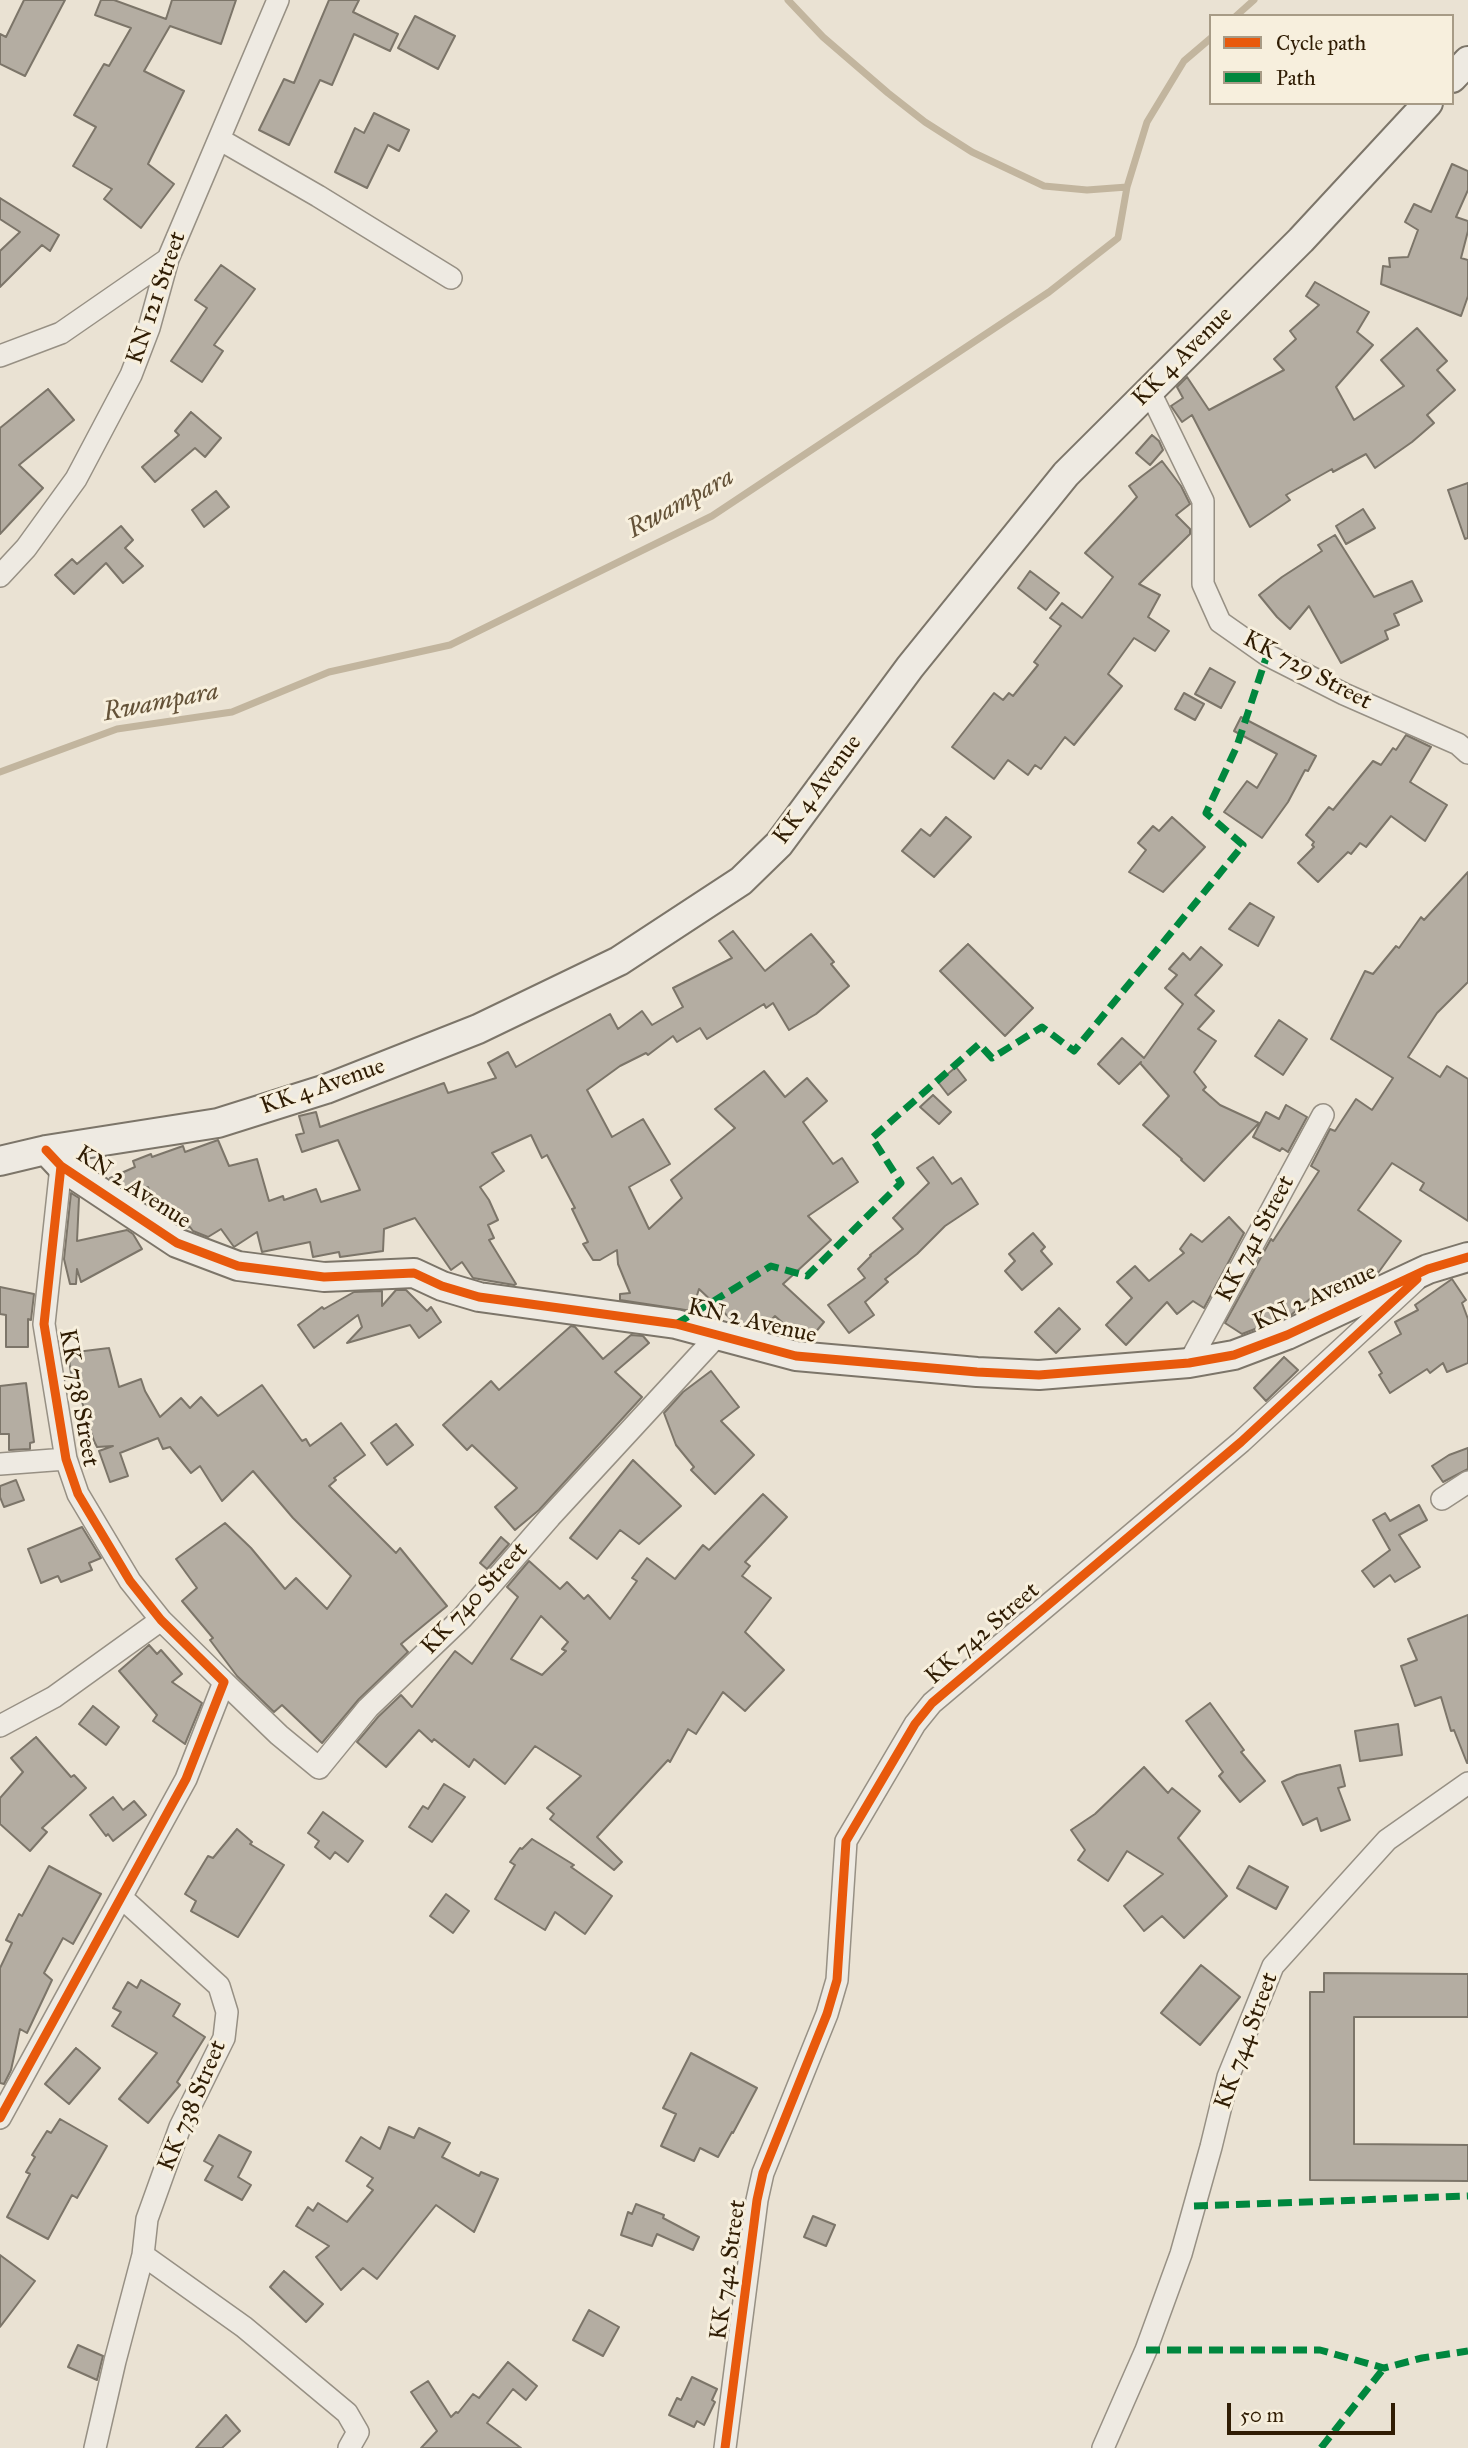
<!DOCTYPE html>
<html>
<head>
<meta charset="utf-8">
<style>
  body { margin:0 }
  #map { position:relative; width:1468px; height:2448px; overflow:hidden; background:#eae2d3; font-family:"IM FELL Great Primer",serif }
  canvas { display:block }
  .legend { position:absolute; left:1209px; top:14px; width:245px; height:91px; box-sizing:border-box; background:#f7efdd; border:2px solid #a79b86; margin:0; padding:9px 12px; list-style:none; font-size:21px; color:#301d04 }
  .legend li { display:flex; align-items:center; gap:14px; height:35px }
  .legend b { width:35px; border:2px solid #a79b86 }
  .scale { position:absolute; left:1227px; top:2403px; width:168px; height:32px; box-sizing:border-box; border:4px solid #301d04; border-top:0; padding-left:9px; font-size:21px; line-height:24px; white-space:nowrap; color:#301d04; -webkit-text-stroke:5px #f7efdd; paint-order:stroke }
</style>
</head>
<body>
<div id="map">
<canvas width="1468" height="2448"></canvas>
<ul class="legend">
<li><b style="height:9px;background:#e8590c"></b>Cycle path</li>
<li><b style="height:9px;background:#00873e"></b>Path</li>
</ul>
<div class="scale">50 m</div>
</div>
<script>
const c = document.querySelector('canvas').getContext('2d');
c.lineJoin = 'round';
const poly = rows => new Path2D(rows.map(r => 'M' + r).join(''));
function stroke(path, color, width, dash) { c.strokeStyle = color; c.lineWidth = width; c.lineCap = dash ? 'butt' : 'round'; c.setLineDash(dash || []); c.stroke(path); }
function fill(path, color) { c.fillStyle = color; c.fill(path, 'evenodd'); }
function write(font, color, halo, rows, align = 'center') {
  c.font = font + ' "IM FELL Great Primer",serif'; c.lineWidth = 6; c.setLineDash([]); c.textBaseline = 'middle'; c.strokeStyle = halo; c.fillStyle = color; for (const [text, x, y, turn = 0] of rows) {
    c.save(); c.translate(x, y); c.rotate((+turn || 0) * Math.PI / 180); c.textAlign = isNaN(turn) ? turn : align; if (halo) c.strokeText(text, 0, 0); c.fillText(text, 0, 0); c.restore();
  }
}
stroke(poly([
  [788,0,823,37,888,93,925,122,972,152,1044,186,1087,190,1127,187],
  [1236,16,1254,0],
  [0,772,117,729,232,712,329,672,450,645,712,516,1049,292,1118,238,1127,187,1147,122,1184,61,1211,38]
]), '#c2b59e', 7);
const building = poly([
  [24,0,65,0,25,76,0,64,0,34,6,37,24,0],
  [101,0,114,0,166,19,172,0,236,0,221,44,170,26,144,71,184,91,148,164,174,184,141,228,104,199,112,189,73,166,96,127,74,115,104,64,109,66,131,28,95,15,101,0],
  [329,0,359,0,353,12,398,34,390,51,354,34,332,85,320,80,289,145,259,130,284,79,294,83,329,0],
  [415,16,455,36,438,69,398,48,415,16],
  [374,113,409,130,399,151,388,145,367,188,335,172,355,128,364,133,374,113],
  [1452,164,1468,171,1468,190,1456,217,1468,221,1468,231,1461,258,1468,260,1468,296,1461,316,1381,284,1383,266,1390,267,1389,258,1408,257,1418,230,1405,222,1414,204,1431,212,1452,164],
  [0,198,59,235,50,251,42,245,0,287,0,251,20,232,0,219,0,198],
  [221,265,255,289,214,345,223,351,202,382,171,361,207,308,195,300,221,265],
  [1315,282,1369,312,1357,332,1373,345,1336,387,1354,420,1404,386,1381,360,1417,328,1447,361,1437,370,1455,390,1427,415,1434,423,1412,442,1375,468,1366,454,1333,472,1332,469,1286,495,1290,500,1250,527,1192,415,1182,422,1171,406,1183,398,1177,387,1187,377,1209,410,1284,370,1274,359,1296,339,1290,331,1319,305,1306,296,1315,282],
  [48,389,74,420,19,465,43,488,0,534,0,428,48,389],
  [191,412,221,438,205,457,195,448,155,482,142,467,179,435,175,431,191,412],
  [1152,435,1159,441,1163,450,1150,465,1136,453,1152,435],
  [1162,461,1181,486,1190,504,1176,515,1190,529,1190,534,1139,584,1160,595,1148,617,1169,631,1155,651,1134,638,1108,674,1122,686,1074,745,1065,737,1041,769,1035,765,1028,775,1008,760,994,779,952,747,994,693,1003,700,1009,693,1013,696,1038,665,1034,662,1061,626,1050,618,1062,603,1082,618,1113,577,1085,553,1137,497,1129,486,1162,461],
  [1468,483,1468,538,1465,539,1448,490,1468,483],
  [216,491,229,507,204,527,192,510,216,491],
  [1363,509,1375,528,1346,544,1336,526,1363,509],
  [121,526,133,540,125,548,143,566,123,583,106,563,74,594,55,575,72,559,77,564,121,526],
  [1335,535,1374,597,1412,581,1422,601,1394,614,1399,625,1385,631,1388,639,1341,663,1309,606,1290,629,1277,617,1259,595,1282,577,1322,551,1318,545,1335,535],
  [1030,571,1059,593,1046,610,1018,588,1030,571],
  [1210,668,1235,682,1221,708,1195,694,1210,668],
  [1184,693,1204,704,1195,720,1175,709,1184,693],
  [1241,717,1316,756,1308,771,1305,770,1288,802,1262,838,1224,812,1247,781,1257,788,1277,754,1234,731,1241,717],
  [1406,735,1431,747,1410,782,1447,805,1425,841,1391,816,1366,847,1360,843,1351,854,1348,852,1318,882,1298,863,1314,847,1312,845,1314,842,1306,835,1329,807,1333,810,1373,761,1381,765,1393,748,1396,750,1406,735],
  [946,817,971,837,934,877,902,851,921,829,930,836,946,817],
  [1172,817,1205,847,1163,892,1129,872,1146,850,1138,843,1153,826,1159,831,1172,817],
  [1468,872,1468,982,1437,1013,1408,1057,1440,1077,1447,1066,1468,1079,1468,1221,1420,1190,1424,1183,1392,1163,1358,1210,1401,1241,1378,1273,1369,1267,1352,1284,1349,1280,1315,1302,1311,1298,1291,1315,1242,1334,1225,1323,1271,1239,1273,1241,1319,1171,1311,1166,1330,1129,1335,1131,1356,1099,1372,1110,1393,1078,1331,1039,1365,971,1373,974,1396,946,1399,948,1421,917,1424,920,1468,872],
  [1250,903,1274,917,1258,946,1229,929,1250,903],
  [733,931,765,971,811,934,834,962,831,964,849,986,816,1014,789,1030,773,1003,766,1008,764,1004,707,1039,700,1028,677,1042,673,1036,648,1055,646,1053,620,1066,587,1090,612,1137,643,1119,670,1164,629,1187,649,1229,682,1198,671,1180,735,1128,715,1109,764,1071,785,1097,807,1078,827,1101,803,1122,833,1164,842,1158,858,1182,808,1216,831,1240,783,1284,824,1322,809,1340,802,1340,775,1316,762,1330,734,1322,699,1289,692,1311,620,1300,620,1294,630,1293,618,1264,617,1250,600,1260,593,1260,583,1244,588,1242,572,1209,575,1208,547,1155,542,1158,531,1135,492,1153,504,1171,480,1187,489,1200,498,1220,488,1225,494,1238,489,1240,516,1284,514,1285,473,1278,462,1262,451,1270,415,1218,384,1229,383,1251,340,1257,339,1252,313,1257,310,1242,262,1252,257,1232,234,1247,221,1229,208,1237,193,1231,190,1227,185,1228,158,1210,148,1187,133,1194,110,1178,135,1167,133,1161,151,1154,152,1157,183,1146,185,1152,218,1140,229,1166,257,1159,269,1201,283,1196,284,1200,316,1189,321,1202,360,1190,338,1140,302,1152,296,1135,304,1133,299,1116,316,1112,320,1127,444,1083,448,1093,496,1078,488,1063,508,1052,516,1067,610,1014,618,1029,642,1011,652,1025,683,1007,673,988,732,958,719,941,733,931],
  [968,944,1033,1008,1005,1036,940,971,968,944],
  [1201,947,1222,965,1195,995,1214,1011,1198,1029,1216,1041,1194,1072,1206,1087,1203,1090,1220,1105,1259,1123,1204,1181,1181,1160,1182,1159,1143,1125,1169,1096,1140,1063,1141,1062,1119,1084,1098,1064,1122,1038,1144,1058,1183,1004,1165,988,1177,975,1169,969,1183,953,1190,960,1201,947],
  [1279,1020,1307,1039,1283,1075,1255,1056,1279,1020],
  [956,1067,966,1080,948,1095,938,1082,956,1067],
  [933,1095,951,1112,939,1124,920,1107,933,1095],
  [1286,1105,1307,1117,1288,1152,1282,1148,1280,1151,1253,1137,1266,1112,1279,1119,1286,1105],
  [933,1157,952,1184,961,1178,978,1204,945,1226,917,1254,885,1279,888,1282,865,1302,874,1315,849,1333,828,1305,865,1278,858,1269,871,1256,870,1255,903,1229,893,1218,929,1183,917,1168,933,1157],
  [71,1193,79,1198,77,1241,127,1230,133,1234,142,1249,81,1282,77,1269,76,1284,70,1284,64,1259,71,1193],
  [1229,1217,1244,1233,1204,1308,1193,1301,1177,1314,1167,1302,1126,1345,1106,1325,1132,1298,1117,1282,1135,1266,1149,1281,1184,1253,1180,1249,1191,1234,1202,1242,1229,1217],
  [1033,1233,1045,1247,1041,1251,1052,1264,1022,1290,1005,1271,1015,1261,1009,1254,1033,1233],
  [1452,1279,1466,1300,1462,1303,1468,1319,1468,1363,1447,1372,1443,1363,1430,1373,1427,1369,1390,1393,1379,1375,1382,1373,1369,1352,1401,1334,1395,1322,1418,1310,1415,1305,1452,1279],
  [0,1287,34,1294,31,1320,28,1319,28,1347,6,1347,6,1315,0,1314,0,1287],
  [396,1290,406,1290,427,1311,431,1307,441,1322,419,1338,410,1325,347,1343,362,1327,358,1315,314,1348,298,1325,322,1307,324,1309,354,1292,382,1291,382,1306,396,1290],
  [1059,1308,1080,1329,1056,1353,1035,1332,1059,1308],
  [571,1326,575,1327,603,1359,631,1335,643,1336,649,1343,615,1372,642,1397,539,1510,515,1530,495,1507,517,1488,472,1445,467,1450,443,1425,491,1381,499,1390,571,1326],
  [109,1348,119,1387,141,1379,145,1391,160,1417,181,1398,190,1408,201,1397,218,1416,262,1385,302,1441,306,1439,310,1446,341,1423,365,1455,334,1478,336,1480,329,1486,396,1553,400,1548,447,1606,401,1644,408,1652,359,1699,322,1743,282,1705,274,1712,237,1676,210,1640,213,1638,182,1601,197,1588,176,1559,225,1523,251,1548,285,1589,296,1578,327,1609,351,1576,293,1518,253,1471,222,1501,200,1466,191,1473,170,1447,163,1449,158,1438,120,1453,128,1476,110,1482,99,1451,113,1446,97,1447,94,1441,79,1392,74,1394,68,1353,109,1348],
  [1284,1357,1298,1370,1266,1401,1254,1388,1284,1357],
  [711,1371,739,1407,721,1421,754,1455,715,1494,691,1470,694,1467,676,1445,664,1413,683,1392,711,1371],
  [26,1383,34,1442,30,1443,30,1449,9,1450,9,1434,0,1434,0,1386,26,1383],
  [396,1424,413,1445,387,1465,371,1443,396,1424],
  [1468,1448,1468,1469,1443,1482,1432,1466,1449,1455,1468,1448],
  [633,1460,681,1506,639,1544,620,1530,597,1559,570,1538,633,1460],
  [16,1480,24,1500,4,1507,0,1497,0,1486,16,1480],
  [763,1494,787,1517,745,1562,750,1566,742,1576,771,1598,745,1632,784,1670,745,1711,723,1692,696,1734,688,1729,670,1762,668,1760,597,1837,622,1862,614,1870,550,1819,554,1814,547,1808,581,1776,535,1746,505,1784,474,1759,469,1767,434,1739,432,1742,419,1730,386,1767,357,1742,378,1717,401,1695,412,1707,455,1651,472,1664,518,1597,507,1587,529,1561,560,1589,567,1582,584,1599,588,1595,610,1619,637,1581,632,1578,647,1558,675,1579,703,1545,709,1550,763,1494],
  [541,1616,568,1642,562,1649,566,1651,542,1675,511,1659,541,1616],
  [1419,1505,1427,1520,1399,1535,1420,1567,1395,1582,1390,1575,1374,1587,1362,1571,1390,1550,1373,1520,1385,1513,1390,1521,1419,1505],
  [82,1527,101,1558,89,1563,92,1570,61,1582,58,1576,41,1583,28,1549,82,1527],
  [501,1537,509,1544,487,1569,480,1563,501,1537],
  [1468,1615,1468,1763,1467,1763,1454,1730,1451,1731,1441,1697,1415,1706,1401,1666,1417,1660,1408,1639,1468,1615],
  [149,1645,157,1654,161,1650,182,1674,172,1682,202,1703,185,1744,153,1721,157,1715,119,1671,149,1645],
  [1210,1703,1244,1750,1241,1752,1265,1781,1240,1802,1219,1776,1223,1772,1186,1721,1210,1703],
  [93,1706,119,1727,106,1745,79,1724,93,1706],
  [1398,1724,1402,1755,1360,1761,1355,1731,1398,1724],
  [36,1737,71,1777,74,1775,86,1788,42,1828,47,1832,30,1851,0,1824,0,1798,23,1772,11,1758,36,1737],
  [1340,1765,1345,1786,1338,1788,1350,1820,1321,1831,1317,1818,1303,1825,1282,1782,1297,1775,1340,1765],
  [1144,1767,1168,1793,1172,1788,1200,1811,1178,1838,1227,1896,1184,1938,1162,1916,1144,1931,1124,1906,1163,1874,1127,1851,1108,1881,1078,1860,1085,1850,1071,1830,1095,1814,1144,1767],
  [444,1784,465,1797,432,1842,409,1827,423,1806,428,1809,444,1784],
  [113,1797,123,1810,134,1801,146,1815,113,1841,108,1834,106,1836,90,1815,113,1797],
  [323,1812,363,1841,348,1862,335,1852,330,1859,315,1847,319,1841,308,1833,323,1812],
  [237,1829,252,1842,250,1844,284,1865,238,1937,191,1911,196,1901,185,1894,208,1856,213,1858,237,1829],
  [532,1839,574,1865,571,1867,612,1896,585,1934,555,1912,545,1930,495,1899,515,1865,510,1862,520,1848,522,1849,532,1839],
  [49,1866,101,1894,73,1944,63,1938,44,1973,52,1980,27,2033,20,2029,11,2070,4,2084,0,2083,0,1968,12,1943,6,1940,19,1914,22,1916,49,1866],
  [1249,1866,1288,1887,1276,1909,1237,1888,1249,1866],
  [446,1894,469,1911,453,1933,430,1916,446,1894],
  [1201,1965,1240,1997,1200,2045,1161,2013,1201,1965],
  [1324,1973,1468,1974,1468,2017,1354,2017,1354,2144,1468,2145,1468,2181,1310,2180,1310,1992,1324,1992,1324,1973],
  [141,1980,180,2004,173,2016,205,2037,177,2082,180,2085,148,2123,119,2099,157,2053,112,2026,121,2012,113,2008,128,1982,137,1988,141,1980],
  [76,2048,100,2068,69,2104,45,2084,76,2048],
  [691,2053,757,2088,733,2133,732,2132,718,2157,700,2148,694,2161,661,2146,676,2114,663,2108,691,2053],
  [60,2119,107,2146,77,2198,72,2195,48,2239,7,2217,30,2174,26,2172,35,2157,32,2155,47,2131,51,2133,60,2119],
  [389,2127,414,2138,419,2128,450,2143,442,2157,479,2176,481,2172,498,2179,474,2232,436,2205,377,2279,363,2268,341,2290,316,2257,329,2246,296,2226,308,2207,313,2211,318,2203,347,2222,373,2190,367,2186,373,2178,346,2161,361,2137,380,2149,389,2127],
  [219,2135,251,2152,238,2177,251,2185,242,2200,205,2180,213,2166,204,2161,219,2135],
  [636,2204,664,2215,663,2218,699,2237,693,2250,657,2234,652,2246,621,2235,628,2212,632,2214,636,2204],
  [813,2216,835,2225,826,2246,804,2237,813,2216],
  [0,2255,35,2281,0,2327,0,2255],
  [284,2271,323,2304,306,2322,270,2287,284,2271],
  [589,2310,619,2327,603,2356,573,2340,589,2310],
  [78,2345,103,2356,97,2380,68,2367,78,2345],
  [508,2362,537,2386,526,2400,513,2389,487,2423,521,2448,421,2448,437,2431,411,2392,428,2381,451,2417,456,2412,458,2413,473,2394,479,2398,508,2362],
  [692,2377,717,2389,712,2400,715,2402,704,2425,697,2421,694,2427,669,2415,677,2398,681,2400,692,2377],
  [226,2415,240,2431,222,2448,196,2448,226,2415]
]);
fill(building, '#b4ada2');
stroke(building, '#7c7569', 2);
const street = poly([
  [219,139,318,196,451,278],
  [0,356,61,333,168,259],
  [1149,390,1203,501,1203,584,1220,622,1267,655,1344,694,1458,744,1468,753],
  [0,576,26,548,76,479,131,375,149,328,168,259,278,0],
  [1189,1363,1323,1115],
  [0,1464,66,1459],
  [1442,1499,1468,1482],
  [224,1682,279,1735,319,1768,368,1708,462,1618,550,1517,717,1336],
  [0,1726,54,1697,161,1620],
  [0,2118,186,1779,224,1682,161,1620,130,1581,78,1494,66,1459,44,1324,61,1166],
  [143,2255,244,2327,347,2413,358,2432,349,2448],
  [95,2448,115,2361,143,2255,147,2219,180,2127,224,2038,227,2012,219,1986,122,1898],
  [725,2448,757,2200,763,2173,827,2014,837,1980,846,1841,915,1724,932,1703,1241,1442,1416,1280],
  [1103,2448,1146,2350,1181,2254,1211,2147,1228,2077,1273,1966,1387,1840,1468,1783]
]);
const secondary = poly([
  [1452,78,1468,61],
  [46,1150,61,1166,177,1243,238,1266,324,1277,414,1273,442,1286,479,1297,676,1324,796,1356,977,1372,1039,1375,1189,1363,1234,1355,1287,1335,1428,1269,1468,1257],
  [0,1161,46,1150,218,1123,326,1089,478,1029,619,961,741,881,779,844,910,667,1066,474,1301,240,1428,103]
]);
stroke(street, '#979084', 24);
stroke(secondary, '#7c7569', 32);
stroke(street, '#eeeae2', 21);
stroke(secondary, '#eeeae2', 28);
stroke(poly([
  [676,1324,771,1266,807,1276,901,1183,872,1138,979,1044,992,1058,1042,1027,1074,1051,1243,845,1206,813,1237,746,1267,655],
  [1194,2206,1468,2196],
  [1146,2350,1320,2350,1384,2368,1422,2358,1468,2351],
  [1321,2448,1384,2368]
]), '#00873e', 7, [14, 7]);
stroke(poly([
  [46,1150,61,1166,177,1243,238,1266,324,1277,414,1273,442,1286,479,1297,676,1324,796,1356,977,1372,1039,1375,1189,1363,1234,1355,1287,1335,1428,1269,1468,1257],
  [0,2118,186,1779,224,1682,161,1620,130,1581,78,1494,66,1459,44,1324,61,1166],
  [725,2448,757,2200,763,2173,827,2014,837,1980,846,1841,915,1724,932,1703,1241,1442,1417,1279]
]), '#e8590c', 9);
write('24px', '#301d04', '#f7efdd', [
  ["KN 121 Street",157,298,-71],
  ["KK 4 Avenue",1183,357,-45],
  ["KK 729 Street",1307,671,28],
  ["KK 4 Avenue",818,790,-53],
  ["KK 4 Avenue",323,1087,-19],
  ["KN 2 Avenue",133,1188,33],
  ["KK 741 Street",1256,1239,-62],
  ["KN 2 Avenue",1315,1298,-24],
  ["KN 2 Avenue",752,1322,13],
  ["KK 738 Street",78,1398,80],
  ["KK 740 Street",475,1599,-47],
  ["KK 742 Street",983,1634,-41],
  ["KK 744 Street",1247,2041,-70],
  ["KK 738 Street",193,2106,-67],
  ["KK 742 Street",729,2270,-82]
]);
write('italic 26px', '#645238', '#f7efdd', [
  ["Rwampara",681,504,-29],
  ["Rwampara",161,703,-11]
]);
</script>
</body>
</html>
